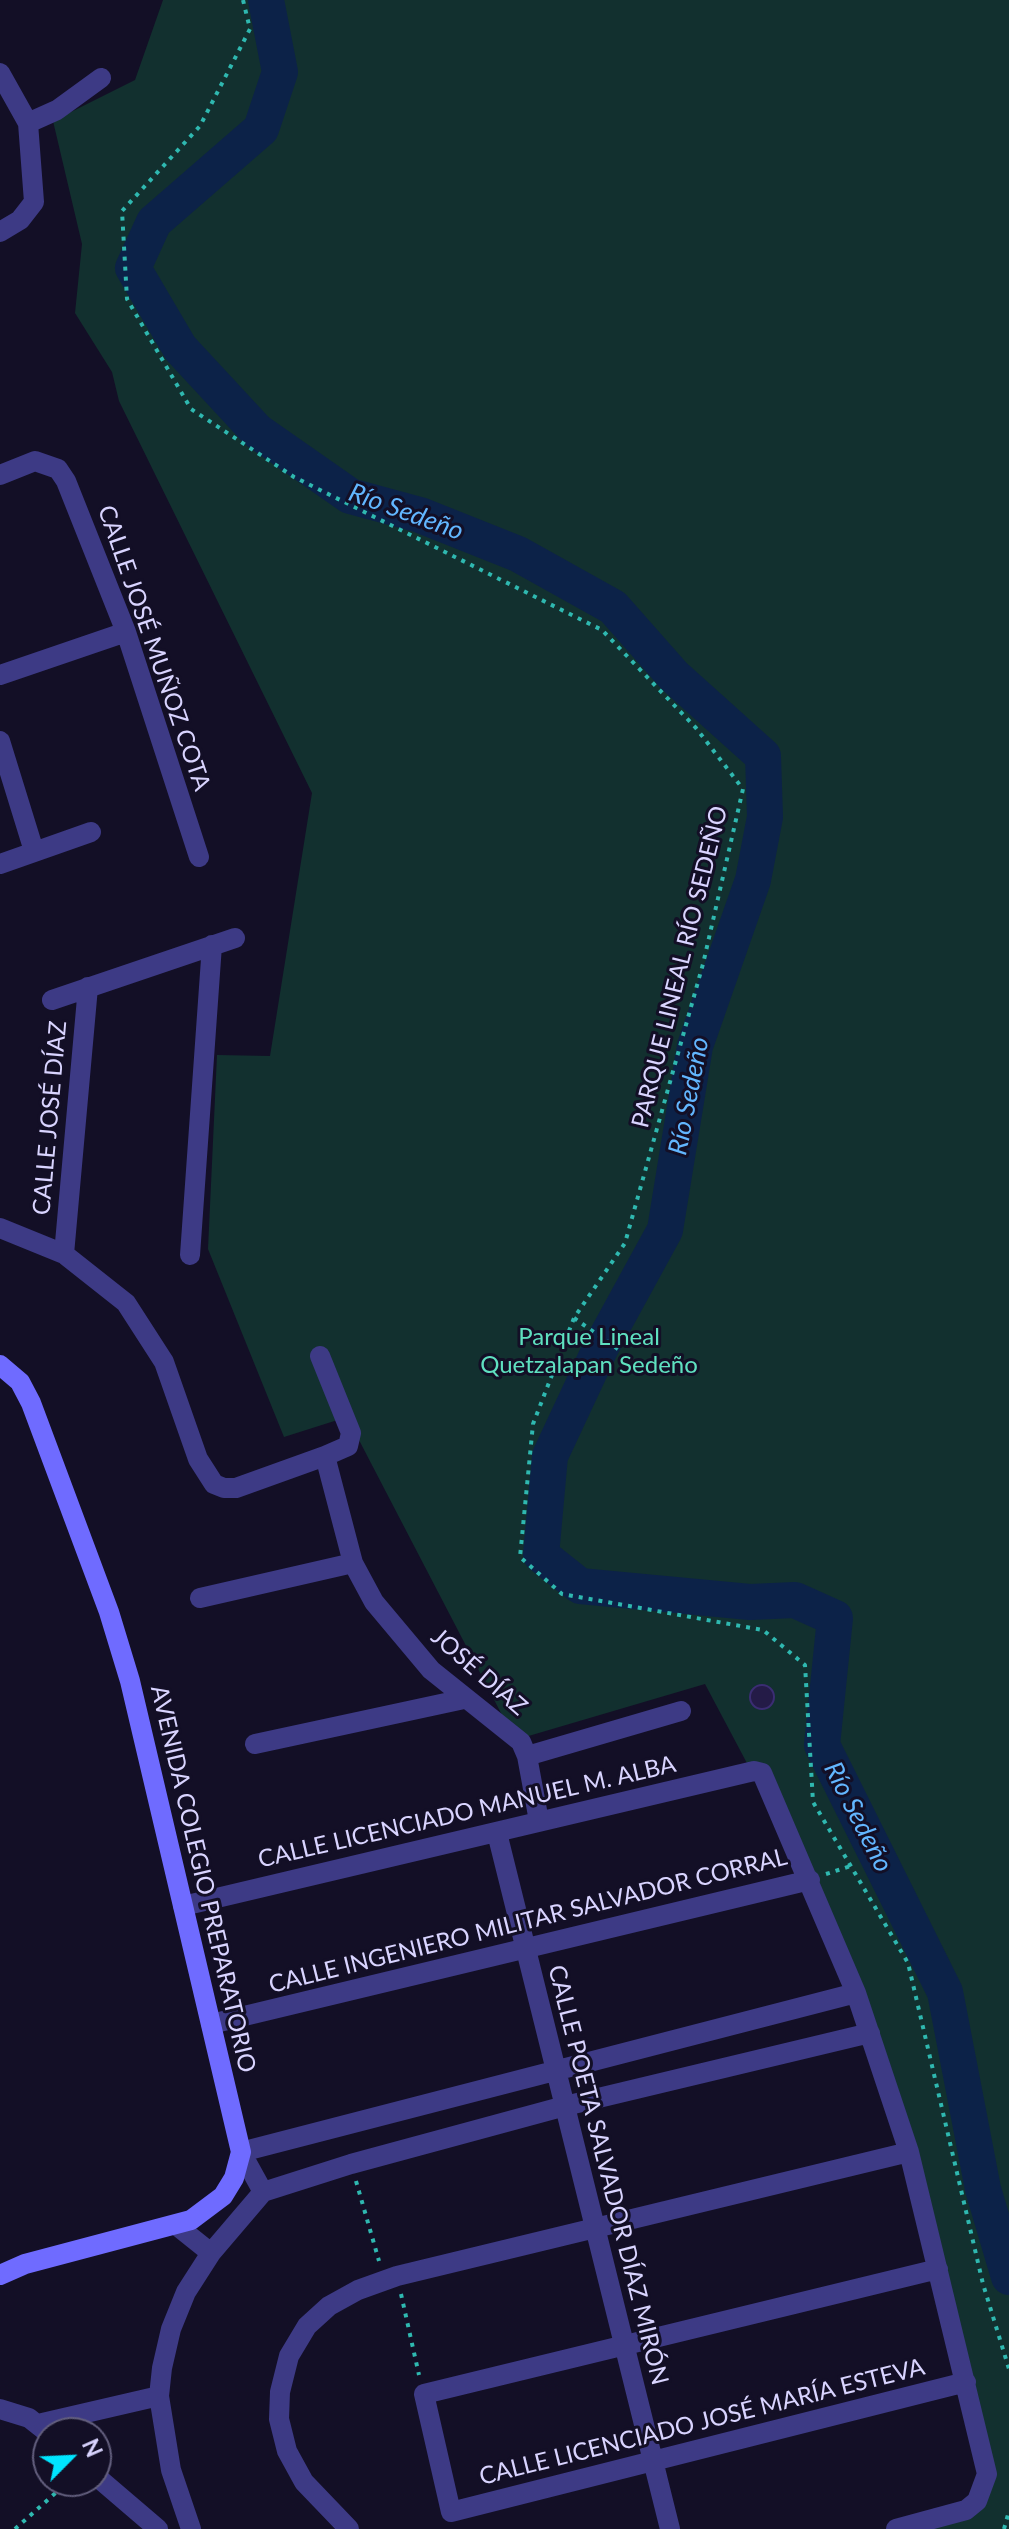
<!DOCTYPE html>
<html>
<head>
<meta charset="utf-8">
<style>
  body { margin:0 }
  #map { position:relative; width:1009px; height:2529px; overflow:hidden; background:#130f26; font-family:Lato,sans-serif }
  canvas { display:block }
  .north { position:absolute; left:32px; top:2417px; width:80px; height:80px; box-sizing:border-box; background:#130f26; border:2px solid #625e7d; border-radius:50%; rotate:66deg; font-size:22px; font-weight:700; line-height:32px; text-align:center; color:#d9d4ff }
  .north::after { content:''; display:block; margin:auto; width:28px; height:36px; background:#00e5ff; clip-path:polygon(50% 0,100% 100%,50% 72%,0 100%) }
</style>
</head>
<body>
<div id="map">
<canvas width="1009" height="2529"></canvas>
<div class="north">N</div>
</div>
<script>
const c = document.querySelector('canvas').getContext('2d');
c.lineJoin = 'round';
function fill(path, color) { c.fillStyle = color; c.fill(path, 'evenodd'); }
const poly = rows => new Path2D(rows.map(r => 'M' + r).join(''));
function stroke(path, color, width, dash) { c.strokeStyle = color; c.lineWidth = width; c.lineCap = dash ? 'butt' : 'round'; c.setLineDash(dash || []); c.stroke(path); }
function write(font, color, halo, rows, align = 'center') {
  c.font = font + ' Lato,sans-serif'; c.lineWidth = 6; c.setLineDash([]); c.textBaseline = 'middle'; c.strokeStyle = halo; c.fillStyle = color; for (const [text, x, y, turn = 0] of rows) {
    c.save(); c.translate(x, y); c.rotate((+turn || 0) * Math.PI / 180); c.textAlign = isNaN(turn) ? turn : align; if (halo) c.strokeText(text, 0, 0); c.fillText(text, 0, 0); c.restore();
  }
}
fill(poly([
  [163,0,1009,0,1009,2529,923,2529,987,2497,855,1967,705,1684,515,1740,347,1417,284,1437,208,1249,217,1055,270,1056,312,793,119,401,112,372,75,313,82,244,53,121,135,80]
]), '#12302f');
stroke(poly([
  [266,0,280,72,261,129,154,222,133,268,180,348,257,431,350,496,420,515,518,554,613,607,674,676,763,756,765,817,753,880,695,1046,665,1230,601,1347,550,1456,541,1555,580,1586,750,1602,795,1600,835,1618,822,1745,945,1992,983,2189,1009,2277]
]), '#0c2248', 36);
const building = poly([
  '750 1697a12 12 0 1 1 24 0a12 12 0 1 1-24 0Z'
]);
fill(building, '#241b47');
stroke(building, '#3b2d73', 2);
stroke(poly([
  [243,0,250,29,200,126,122,211,127,299,191,409,294,477,602,630,696,728,743,789,703,964,625,1243,574,1318,533,1424,520,1557,562,1594,763,1630,805,1665,813,1802,908,1963,983,2284,1009,2369],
  [574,1318,618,1349],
  [826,1874,851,1866],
  [356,2181,379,2261],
  [401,2294,419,2375],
  [15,2529,69,2481],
  [1004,2529,1009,2511]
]), '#2fb8b0', 4, [4, 6]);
stroke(poly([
  [0,73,28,123,34,202,20,220,0,232],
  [28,123,57,110,101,78],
  [0,475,35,461,58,469,66,481,126,632,199,857],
  [0,675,126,632],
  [0,741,34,851],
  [0,864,91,832],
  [52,1000,235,938],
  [0,1228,64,1254,126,1303,164,1362,198,1459,214,1484,224,1488,236,1488,325,1456,353,1563,374,1602,431,1670,521,1742,527,1756,539,1821],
  [64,1254,88,987],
  [190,1255,212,945],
  [320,1356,351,1433,348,1446,325,1456],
  [200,1598,353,1563],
  [255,1744,464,1699],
  [527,1756,681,1711],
  [497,1833,670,2529],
  [183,1906,754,1771,762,1773,856,1993,909,2152,987,2474,977,2501,966,2510,896,2529],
  [211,2024,810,1880],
  [263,2192,241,2152,856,1993],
  [176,2225,211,2253],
  [938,2269,424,2394,451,2512,966,2382],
  [0,2409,29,2418,48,2433],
  [38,2424,159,2396],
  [96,2476,158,2529],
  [191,2529,171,2470,159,2396,162,2368,171,2329,186,2292,211,2253,263,2192,351,2164,565,2106,870,2033],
  [349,2529,304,2482,287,2451,279,2419,280,2392,289,2356,307,2326,329,2306,358,2290,397,2276,909,2152]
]), '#3d3a85', 20);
stroke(poly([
  [0,1365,20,1382,31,1403,109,1612,130,1681,241,2152,234,2178,223,2196,191,2220,25,2264,0,2275]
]), '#6f6bff', 20);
write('24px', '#d9d4ff', '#130f26', [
  ["CALLE JOSÉ MUÑOZ COTA",154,648,71],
  ["PARQUE LINEAL RÍO SEDEÑO",680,967,-76],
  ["CALLE JOSÉ DÍAZ",50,1118,-85],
  ["JOSÉ DÍAZ",479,1672,41],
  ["CALLE LICENCIADO MANUEL M. ALBA",467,1812,-13],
  ["AVENIDA COLEGIO PREPARATORIO",203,1879,77],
  ["CALLE INGENIERO MILITAR SALVADOR CORRAL",528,1921,-14],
  ["CALLE POETA SALVADOR DÍAZ MIRÓN",608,2175,76],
  ["CALLE LICENCIADO JOSÉ MARÍA ESTEVA",702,2422,-14]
]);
write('24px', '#5fe0c0', '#130f26', [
  ["Parque Lineal",589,1337],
  ["Quetzalapan Sedeño",589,1365]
]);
write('italic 26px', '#62b6ff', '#130f26', [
  ["Río Sedeño",406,512,20],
  ["Río Sedeño",689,1096,-79],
  ["Río Sedeño",858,1817,63]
]);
</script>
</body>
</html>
